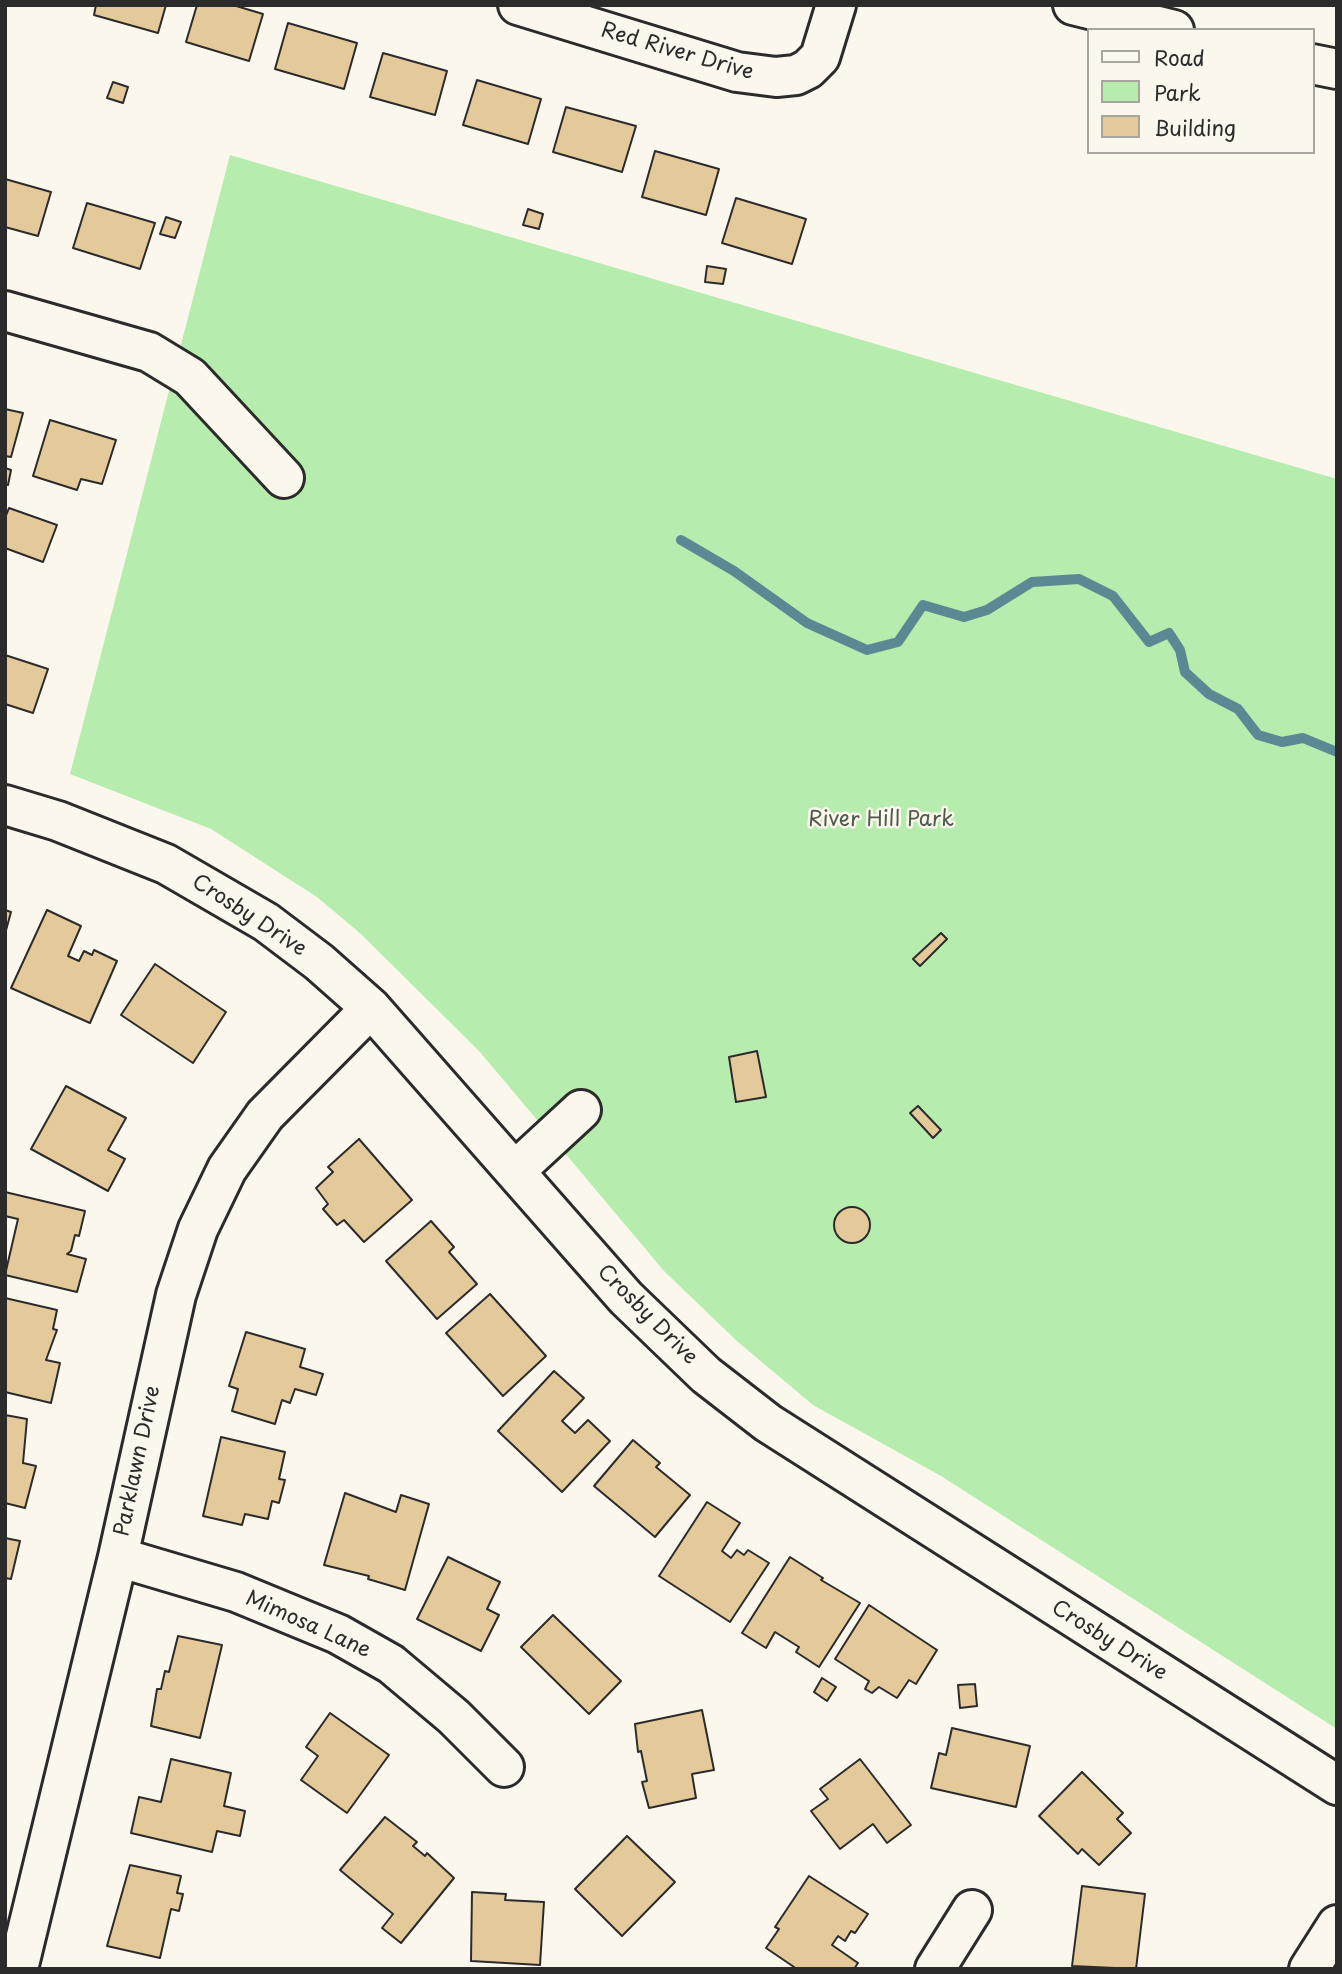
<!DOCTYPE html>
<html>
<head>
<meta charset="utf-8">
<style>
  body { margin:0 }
  #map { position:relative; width:1342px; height:1974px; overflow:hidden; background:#fbf7ec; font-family:"Playpen Sans",sans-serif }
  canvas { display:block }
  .frame { position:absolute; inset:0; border:7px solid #2b2b2b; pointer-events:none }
  .legend { position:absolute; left:1087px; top:28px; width:228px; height:126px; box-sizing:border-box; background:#fbf7ec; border:2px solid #a8a59f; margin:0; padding:9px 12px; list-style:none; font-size:21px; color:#2b2b2b }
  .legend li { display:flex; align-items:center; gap:14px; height:35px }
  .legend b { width:35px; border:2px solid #a8a59f }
</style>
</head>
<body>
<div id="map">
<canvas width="1342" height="1974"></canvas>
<div class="frame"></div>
<ul class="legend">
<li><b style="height:9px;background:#fbf7ec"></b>Road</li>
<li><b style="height:19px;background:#b6ecae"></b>Park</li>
<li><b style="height:19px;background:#e4ca9a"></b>Building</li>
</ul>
</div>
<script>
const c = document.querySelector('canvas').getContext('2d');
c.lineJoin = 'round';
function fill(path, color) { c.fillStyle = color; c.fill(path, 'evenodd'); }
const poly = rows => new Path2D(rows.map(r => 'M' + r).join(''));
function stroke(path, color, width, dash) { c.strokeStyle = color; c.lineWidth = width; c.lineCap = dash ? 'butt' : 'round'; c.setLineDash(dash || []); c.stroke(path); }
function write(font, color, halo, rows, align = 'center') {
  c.font = font + ' "Playpen Sans",sans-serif'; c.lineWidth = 5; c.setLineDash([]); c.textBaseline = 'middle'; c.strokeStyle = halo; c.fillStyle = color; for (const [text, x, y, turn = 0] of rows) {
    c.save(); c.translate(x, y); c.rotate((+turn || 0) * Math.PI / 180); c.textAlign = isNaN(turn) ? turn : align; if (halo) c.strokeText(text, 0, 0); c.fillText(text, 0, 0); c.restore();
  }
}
fill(poly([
  [230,155,1337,479,1337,1729,941,1476,813,1405,738,1342,664,1271,480,1052,361,934,317,897,211,829,70,774]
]), '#b6ecae');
stroke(poly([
  [681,540,734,571,807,623,867,650,898,642,923,605,964,617,987,610,1032,582,1079,579,1113,596,1149,642,1169,633,1180,650,1185,672,1209,694,1238,709,1258,735,1282,742,1303,738,1337,752]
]), '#5a8993', 10);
const building = poly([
  [96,5,166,5,158,33,94,15,96,5],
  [197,5,233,5,263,14,249,61,186,42,197,5],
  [288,23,357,43,344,89,275,69,288,23],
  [383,53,447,71,435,115,370,97,383,53],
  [477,80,541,99,528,144,463,125,477,80],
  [113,82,128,87,123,103,107,98,113,82],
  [566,107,636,126,622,172,553,152,566,107],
  [655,151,719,169,706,215,642,197,655,151],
  [5,179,51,192,38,236,5,227,5,179],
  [736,198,806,219,792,264,722,243,736,198],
  [87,203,155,223,140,269,73,248,87,203],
  [528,209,543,214,539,229,523,225,528,209],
  [166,217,181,222,175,238,160,234,166,217],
  [707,266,726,269,723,284,705,282,707,266],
  [5,409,23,413,11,457,5,456,5,409],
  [50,420,116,440,102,484,81,479,77,490,33,476,50,420],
  [5,468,11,470,8,485,5,484,5,468],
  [9,508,57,525,43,562,5,548,5,518,9,508],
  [5,655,48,669,33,713,5,704,5,655],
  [5,910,11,912,5,934,5,910],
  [47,910,81,926,68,956,79,961,84,951,92,955,94,950,117,961,90,1023,11,988,47,910],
  [941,933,947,939,920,966,913,959,941,933],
  [155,964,226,1012,193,1063,121,1015,155,964],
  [757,1051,766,1097,736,1102,729,1057,757,1051],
  [66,1086,126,1118,108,1150,125,1159,108,1191,31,1149,66,1086],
  [918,1106,941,1130,933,1138,910,1113,918,1106],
  [359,1139,412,1200,364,1242,344,1220,337,1225,323,1209,328,1204,316,1188,333,1172,328,1167,359,1139],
  [5,1192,85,1211,79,1236,75,1235,71,1251,67,1254,86,1259,77,1292,5,1275,18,1219,5,1216,5,1192],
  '834 1225a18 18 0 1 1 36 0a18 18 0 1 1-36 0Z',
  [431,1221,454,1247,449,1252,477,1284,437,1319,386,1261,431,1221],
  [490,1294,546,1356,503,1396,446,1333,490,1294],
  [5,1298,57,1310,53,1329,57,1330,46,1360,60,1363,51,1403,5,1392,5,1298],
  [246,1332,305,1349,300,1367,323,1374,316,1395,295,1389,290,1403,282,1400,275,1424,232,1411,238,1389,229,1386,246,1332],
  [554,1371,584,1398,562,1421,575,1433,588,1420,610,1441,562,1492,498,1431,554,1371],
  [5,1415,27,1419,23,1463,36,1466,25,1508,5,1503,5,1415],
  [221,1437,285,1452,279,1479,285,1480,279,1503,272,1501,268,1519,245,1514,242,1525,203,1516,221,1437],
  [633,1440,660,1463,656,1467,690,1495,655,1537,594,1486,633,1440],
  [345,1493,396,1512,401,1495,429,1504,405,1590,368,1579,369,1576,324,1565,345,1493],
  [707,1502,740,1523,722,1551,731,1558,737,1550,744,1555,748,1550,769,1563,730,1622,659,1576,707,1502],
  [5,1538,20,1541,11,1579,5,1578,5,1538],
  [448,1557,500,1582,487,1609,499,1615,481,1651,417,1619,448,1557],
  [790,1557,823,1578,821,1580,860,1603,819,1667,796,1652,799,1647,775,1632,766,1648,742,1633,790,1557],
  [869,1605,937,1650,916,1684,909,1680,897,1698,879,1687,872,1693,865,1689,869,1681,835,1659,869,1605],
  [553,1615,621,1681,589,1714,521,1647,553,1615],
  [178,1636,222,1645,200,1738,151,1726,157,1689,161,1689,165,1671,169,1672,178,1636],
  [822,1678,836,1687,827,1701,814,1692,822,1678],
  [975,1684,977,1706,960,1708,958,1685,975,1684],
  [702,1710,714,1770,692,1774,696,1798,649,1808,642,1782,647,1781,641,1751,638,1752,635,1724,702,1710],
  [330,1713,389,1755,347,1813,301,1780,318,1756,306,1747,330,1713],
  [952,1728,1030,1746,1016,1807,931,1788,939,1753,946,1755,952,1728],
  [171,1759,231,1773,224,1806,245,1811,240,1836,217,1831,212,1852,131,1833,139,1797,161,1802,171,1759],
  [860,1759,911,1825,887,1843,873,1824,840,1849,811,1811,828,1799,820,1789,860,1759],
  [1082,1772,1123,1813,1117,1819,1131,1833,1099,1865,1082,1849,1078,1854,1039,1816,1082,1772],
  [385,1817,417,1842,413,1846,425,1856,427,1853,454,1878,401,1943,382,1928,393,1914,340,1870,385,1817],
  [627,1836,675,1882,622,1936,575,1889,627,1836],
  [130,1865,181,1876,177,1893,183,1894,179,1911,171,1909,160,1958,107,1946,130,1865],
  [809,1876,868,1914,855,1933,851,1931,845,1941,838,1936,832,1945,858,1963,854,1969,797,1969,766,1948,779,1929,775,1927,809,1876],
  [1082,1886,1145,1894,1136,1969,1072,1966,1082,1886],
  [472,1892,506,1894,505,1900,544,1902,540,1965,471,1961,472,1892]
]);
fill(building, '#e4ca9a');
stroke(building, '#2b2b2b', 2);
const minor = poly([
  [518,5,737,72,776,77,796,75,808,69,820,57,836,5],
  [1073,5,1174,30],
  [1312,64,1337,69],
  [5,311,149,352,190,377,284,478],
  [5,805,58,821,166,864,266,922,319,962,371,1008,626,1298,706,1375,768,1423,1337,1785],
  [516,1170,581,1110],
  [118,1557,236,1592,338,1634,391,1664,454,1717,504,1767],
  [18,1969,118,1557,176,1295,198,1229,227,1169,265,1115,371,1008],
  [935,1969,972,1910]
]);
const major = poly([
  [1309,1969,1337,1925]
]);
stroke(minor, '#2b2b2b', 44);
stroke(major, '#2b2b2b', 44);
stroke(minor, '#fbf7ec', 38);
stroke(major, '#fbf7ec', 38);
write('21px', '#2b2b2b', '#fbf7ec', [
  ["Red River Drive",677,52,16],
  ["Crosby Drive",249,916,33],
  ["Crosby Drive",647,1315,45],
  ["Parklawn Drive",138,1461,-78],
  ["Mimosa Lane",308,1625,24],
  ["Crosby Drive",1109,1641,32]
]);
write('21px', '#4e5b4c', '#fbf7ec', [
  ["River Hill Park",881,820]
]);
</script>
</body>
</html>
